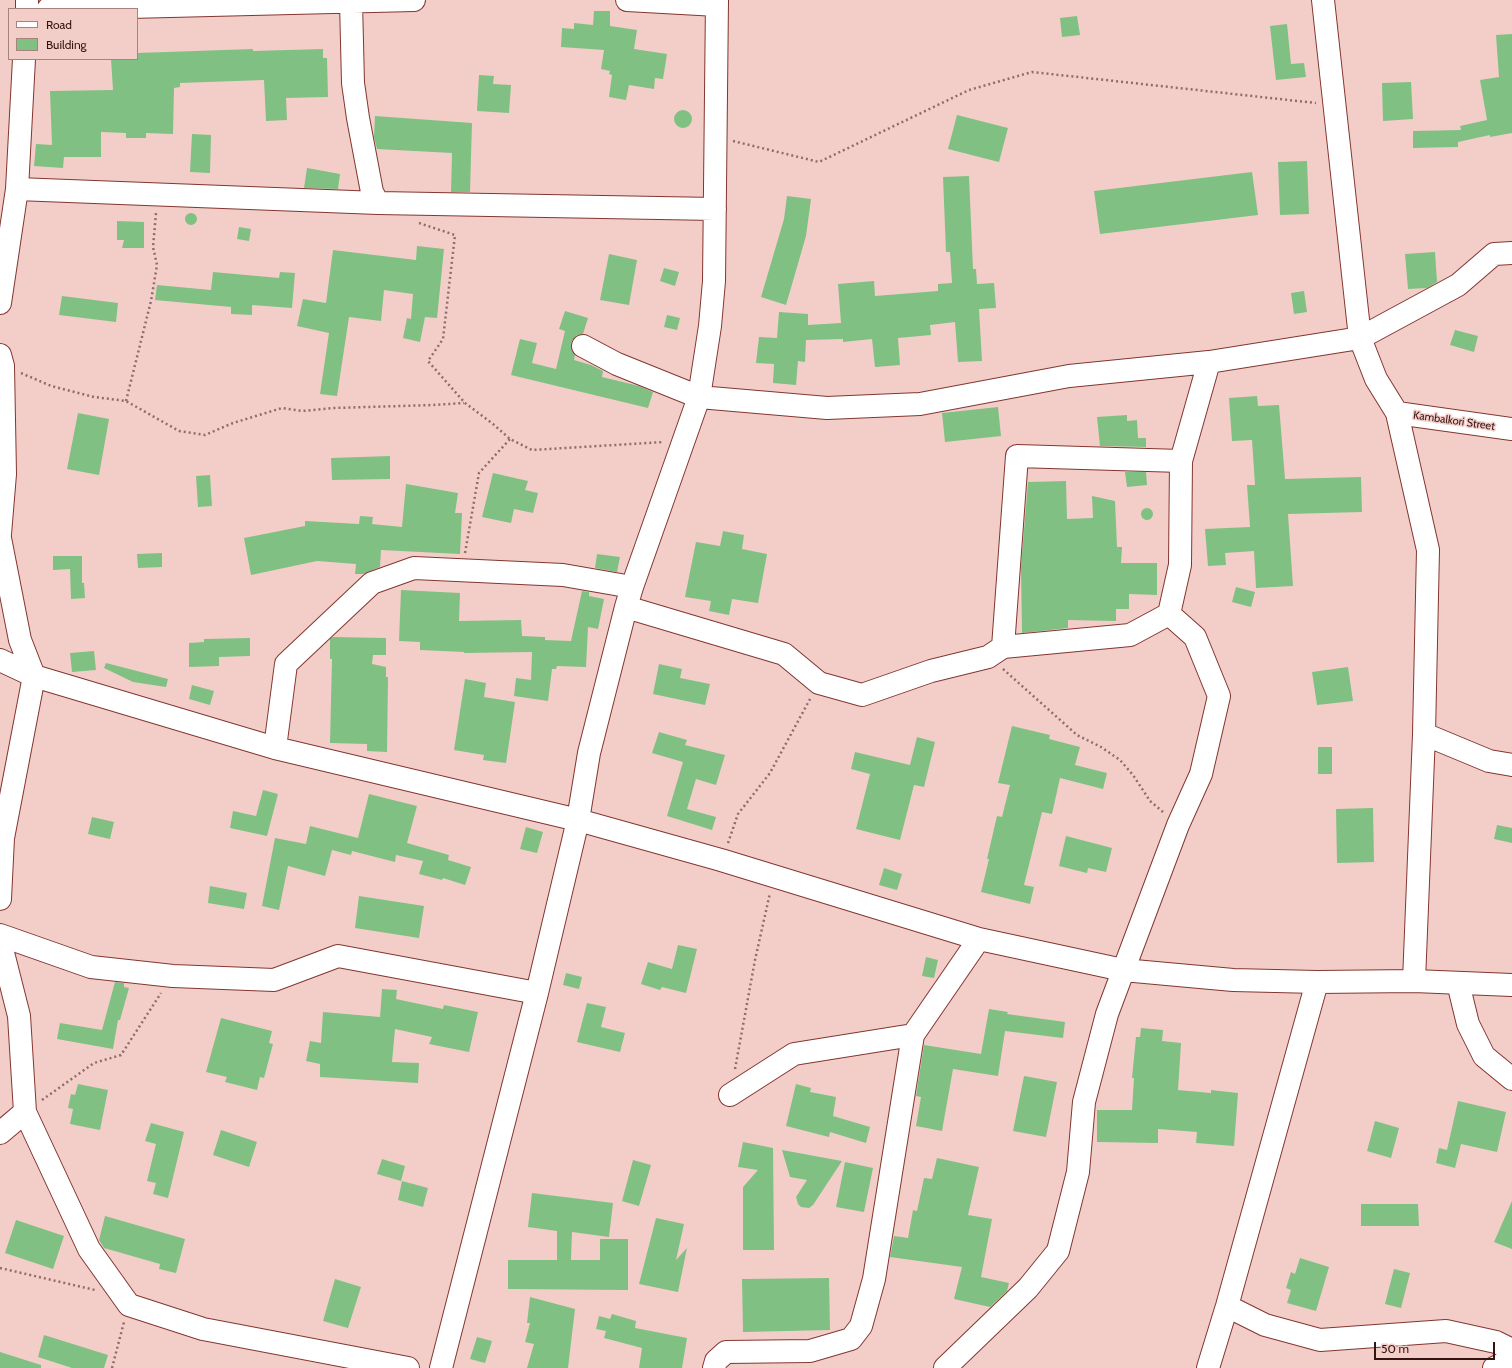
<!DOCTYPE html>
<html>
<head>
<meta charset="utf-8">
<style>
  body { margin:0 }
  #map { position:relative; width:1512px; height:1368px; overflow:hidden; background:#f3cec9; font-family:Cabin,sans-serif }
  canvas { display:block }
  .legend { position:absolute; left:8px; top:8px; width:130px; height:52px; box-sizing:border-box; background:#f3cec9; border:1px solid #a7837f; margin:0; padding:5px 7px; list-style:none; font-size:12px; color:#341310 }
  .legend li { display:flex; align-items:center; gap:8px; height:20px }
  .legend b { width:20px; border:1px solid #a7837f }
  .scale { position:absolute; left:1374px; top:1342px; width:121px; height:18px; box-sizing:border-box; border:2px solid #341310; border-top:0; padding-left:5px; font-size:12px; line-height:14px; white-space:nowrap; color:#341310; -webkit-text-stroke:3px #f3cec9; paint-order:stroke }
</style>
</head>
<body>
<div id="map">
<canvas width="1512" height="1368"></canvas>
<ul class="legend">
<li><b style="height:5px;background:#fff"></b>Road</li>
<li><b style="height:11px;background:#80c083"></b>Building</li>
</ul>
<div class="scale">50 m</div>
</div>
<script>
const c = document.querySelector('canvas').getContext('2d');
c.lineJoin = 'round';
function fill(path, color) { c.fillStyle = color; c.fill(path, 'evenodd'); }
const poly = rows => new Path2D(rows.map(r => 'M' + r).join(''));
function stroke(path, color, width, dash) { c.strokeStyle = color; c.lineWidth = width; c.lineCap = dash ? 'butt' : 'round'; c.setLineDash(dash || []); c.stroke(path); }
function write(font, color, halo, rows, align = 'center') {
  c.font = font + ' Cabin,sans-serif'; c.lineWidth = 3; c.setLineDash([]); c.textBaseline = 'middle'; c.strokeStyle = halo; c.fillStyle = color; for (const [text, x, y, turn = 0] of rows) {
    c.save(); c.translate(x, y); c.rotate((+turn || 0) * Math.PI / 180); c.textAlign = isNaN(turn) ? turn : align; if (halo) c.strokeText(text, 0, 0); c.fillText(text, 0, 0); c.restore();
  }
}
fill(poly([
  [594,11,610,11,610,26,637,30,634,49,667,54,663,79,655,78,654,89,629,85,626,100,609,97,612,75,609,74,610,71,601,69,604,50,561,47,562,28,574,29,574,23,593,25],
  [1077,16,1080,35,1062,37,1060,18],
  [1287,24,1291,64,1304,63,1306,77,1276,80,1270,26],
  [1512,34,1512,133,1490,137,1490,135,1458,142,1458,147,1413,148,1413,131,1461,130,1460,126,1487,120,1480,80,1499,77,1496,35],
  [253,49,253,51,323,49,323,58,327,58,328,97,286,98,287,120,266,121,264,80,180,83,180,87,174,88,173,134,146,133,146,138,126,138,126,133,101,132,101,157,64,157,63,168,34,166,36,144,52,145,50,91,113,90,111,59,137,59,137,53],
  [479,75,494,76,493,84,511,85,509,113,477,111],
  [1411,82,1413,119,1383,121,1382,83],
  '674 119a9 9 0 1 1 18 0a9 9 0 1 1-18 0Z',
  [957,115,1008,128,999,162,948,149],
  [375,116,472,123,470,192,451,192,452,153,377,149,374,137],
  [192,134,211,135,210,173,190,172],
  [1307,161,1309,214,1280,215,1278,162],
  [307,168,340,174,338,189,304,188],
  [1252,172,1258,215,1100,234,1094,191],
  [969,176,973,269,976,269,977,284,994,283,996,308,979,309,982,361,958,362,955,322,930,325,931,335,898,338,900,365,875,367,872,339,843,342,843,339,806,340,805,362,798,361,796,385,773,383,774,364,756,363,759,337,777,338,779,312,808,314,808,325,841,323,838,284,874,281,875,296,938,291,938,284,952,283,950,252,946,252,943,177],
  [787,196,811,199,806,236,786,305,761,297,784,219],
  '185 219a6 6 0 1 1 12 0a6 6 0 1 1-12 0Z',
  [117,221,144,222,144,248,122,248,124,240,117,240],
  [239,227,251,229,249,241,237,239],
  [417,246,444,249,437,318,425,317,420,342,403,338,407,318,411,319,413,294,384,290,381,321,349,317,337,396,320,394,329,333,297,326,303,299,326,303,333,250,416,260],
  [1435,252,1437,282,1427,288,1408,289,1405,254],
  [609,254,637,260,629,305,600,300],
  [664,268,679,272,675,286,660,281],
  [213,272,279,278,280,272,295,273,292,308,252,305,252,315,231,314,231,307,155,300,157,285,211,290],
  [1304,291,1307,312,1294,314,1291,293],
  [62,296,118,303,116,322,59,315],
  [565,311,588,318,583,334,577,335,572,341,571,347,575,355,574,360,591,365,603,371,602,377,639,386,653,392,648,408,511,375,520,339,537,343,532,363,556,369,565,331,559,329],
  [667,315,680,318,677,330,664,327],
  [1455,330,1478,336,1474,352,1450,345],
  [1257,396,1258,406,1279,405,1285,479,1361,477,1362,512,1288,514,1293,586,1256,588,1254,551,1225,553,1226,565,1208,566,1205,529,1250,527,1247,485,1255,485,1252,440,1232,441,1229,398],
  [998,407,1001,436,945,442,942,413],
  [78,413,109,419,99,475,67,469],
  [1127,415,1127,421,1137,420,1138,438,1146,438,1146,447,1100,446,1097,417],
  [390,456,390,479,332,480,331,458],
  [1125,472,1146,472,1147,485,1127,487],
  [493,473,528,481,525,490,538,493,533,513,514,509,511,523,482,517],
  [210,475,212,506,198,507,196,476],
  [1066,481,1067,519,1093,518,1092,496,1115,501,1117,547,1122,547,1121,563,1157,563,1157,595,1129,594,1129,609,1116,609,1116,621,1068,620,1068,628,1022,633,1021,567,1028,482],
  [406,484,458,493,455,513,462,513,460,554,381,550,380,567,363,574,355,574,356,564,317,561,251,575,244,538,305,526,305,521,359,524,360,516,373,517,372,524,402,527],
  '1141 514a6 6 0 1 1 12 0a6 6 0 1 1-12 0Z',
  [723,531,744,535,742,549,767,554,758,603,732,599,729,615,709,611,711,601,685,597,696,542,720,546],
  [162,553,162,567,138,568,137,554],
  [597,554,620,557,617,572,595,568],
  [53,556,82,556,82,583,84,583,85,598,71,599,70,569,53,570],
  [1236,587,1255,592,1251,607,1232,602],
  [401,590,460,593,459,621,521,620,522,636,545,637,545,640,571,641,582,591,589,592,589,596,604,599,598,629,588,627,586,667,557,666,556,669,552,669,548,701,514,696,516,678,531,680,532,652,464,653,464,652,420,650,420,642,399,641],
  [333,637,386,638,386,655,373,655,372,664,386,667,386,677,388,677,387,752,367,751,367,744,330,743,332,659,330,659,330,639],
  [250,638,250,656,219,657,219,666,189,667,189,643,204,642,204,639],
  [94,651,96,670,72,672,70,653],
  [106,663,168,679,166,687,133,682,104,668],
  [659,664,682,669,680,678,710,684,705,705,653,694],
  [1348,667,1353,701,1317,705,1312,672],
  [465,679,486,683,484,697,515,702,506,763,483,760,484,755,454,750],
  [192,685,214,691,210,705,189,699],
  [1012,726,1050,735,1049,739,1080,747,1075,765,1107,773,1103,789,1060,778,1052,814,1042,812,1024,885,1034,887,1030,904,981,892,989,859,987,859,997,816,1002,817,1010,785,998,783],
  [659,732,687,740,685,745,725,755,716,785,696,779,687,809,716,817,712,830,667,816,683,762,652,753],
  [917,737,935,742,924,787,914,785,900,840,856,829,870,774,851,769,855,752,910,765],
  [1318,747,1332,747,1332,774,1318,774],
  [263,790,278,794,267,836,230,828,233,811,256,816],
  [369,794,417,806,407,843,449,855,448,860,471,867,465,885,443,878,442,880,419,874,423,861,396,855,395,862,352,851,351,855,332,850,325,876,288,866,279,910,262,906,275,838,306,844,310,826,358,838],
  [1373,808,1374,862,1337,863,1336,809],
  [92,817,114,822,110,839,88,834],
  [1497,825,1512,828,1512,843,1494,839],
  [526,827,543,832,537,853,520,849],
  [1066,836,1112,848,1106,872,1088,868,1087,873,1059,866],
  [884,868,902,874,897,890,879,885],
  [210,886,247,893,244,909,208,903],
  [359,896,424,906,419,938,355,928],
  [678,945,697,949,686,993,662,987,660,990,641,984,648,962,672,969],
  [926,957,938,960,934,978,922,976],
  [566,973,582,977,579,989,563,985],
  [115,982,124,983,124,987,129,988,120,1020,118,1020,113,1049,57,1039,60,1023,102,1030],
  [382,989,397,990,396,999,443,1009,444,1005,478,1012,469,1052,429,1044,432,1037,395,1029,392,1062,419,1063,418,1083,320,1077,320,1064,306,1061,310,1041,321,1043,323,1012,380,1017],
  [587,1003,606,1007,601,1027,625,1033,620,1052,577,1042],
  [989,1009,1008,1012,1007,1014,1065,1022,1063,1038,1005,1031,998,1076,953,1069,942,1131,916,1126,921,1097,916,1096,924,1045,981,1054],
  [221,1018,272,1031,269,1043,273,1044,264,1078,260,1077,257,1090,225,1082,227,1077,206,1072],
  [1141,1028,1163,1030,1162,1041,1181,1043,1178,1090,1211,1093,1211,1090,1238,1093,1234,1146,1196,1143,1197,1132,1158,1129,1158,1143,1097,1142,1097,1110,1132,1110,1134,1078,1132,1078,1136,1037,1140,1037],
  [1024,1076,1057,1082,1046,1137,1013,1131],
  [78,1084,108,1090,100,1130,70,1124,73,1109,68,1108,71,1094,75,1095],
  [796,1084,811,1088,810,1092,836,1097,833,1116,870,1127,866,1143,830,1132,829,1137,786,1126],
  [1458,1101,1506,1112,1497,1152,1461,1144,1455,1168,1436,1163,1439,1148,1447,1150],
  [1375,1121,1399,1128,1391,1158,1367,1151],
  [151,1123,184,1132,168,1198,153,1194,156,1183,147,1181,156,1144,145,1141],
  [221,1130,257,1142,249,1167,213,1155],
  [743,1142,773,1148,774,1250,743,1250,743,1187,758,1170,738,1167],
  [782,1150,842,1161,813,1205,809,1208,801,1207,798,1204,796,1197,807,1180,790,1177],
  [937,1158,979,1167,968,1215,992,1219,981,1277,1009,1283,1007,1291,990,1307,954,1299,962,1267,890,1257,894,1236,908,1238,913,1210,917,1211,924,1178,932,1179],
  [382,1159,405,1166,401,1181,377,1174],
  [633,1160,651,1165,639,1206,622,1201],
  [845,1162,873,1168,864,1212,836,1207],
  [402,1181,428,1188,423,1207,398,1200],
  [532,1193,613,1203,609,1237,572,1232,571,1260,600,1260,600,1239,628,1239,628,1290,508,1289,508,1260,557,1260,557,1231,528,1227],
  [1512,1201,1512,1249,1494,1242],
  [1361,1204,1418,1204,1419,1226,1361,1226],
  [105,1216,185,1239,176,1273,159,1269,160,1264,104,1248,99,1240],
  [656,1218,684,1224,676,1260,687,1248,678,1292,639,1284],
  [16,1220,64,1236,53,1269,5,1253],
  [1300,1258,1329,1267,1316,1311,1287,1303,1291,1290,1286,1288,1291,1272,1295,1274],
  [1394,1269,1410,1273,1401,1308,1385,1304],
  [829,1278,830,1330,743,1332,742,1279],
  [335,1279,361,1287,348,1328,323,1321],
  [530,1297,575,1309,568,1368,527,1368,534,1344,525,1342,530,1323,527,1323],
  [612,1314,636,1321,635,1328,687,1338,682,1368,639,1368,642,1348,604,1338,606,1331,596,1329,599,1316,610,1319],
  [44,1335,108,1355,104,1368,72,1368,38,1357],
  [477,1337,492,1341,485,1363,470,1359],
  [0,1352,41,1365,41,1368,0,1368]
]), '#80c083');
const minor = poly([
  [627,0,717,5],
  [1323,0,1360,338,1376,379,1397,413,1428,550,1424,734,1414,981],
  [351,2,353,83,358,118,372,192,378,203],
  [27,9,27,0],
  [48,9,414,0],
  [17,189,378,203,715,209],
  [0,303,17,189,24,59],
  [583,346,617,364,699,397,827,408,920,404,1069,376,1209,362,1360,338,1458,285,1494,254,1512,253],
  [0,355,3,366,5,474,0,534],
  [1397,413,1512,429],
  [0,538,20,640,34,676,3,838,0,899],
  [626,607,784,654,819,683,862,695,931,671,988,657,1003,647,1130,635,1169,614,1180,565,1181,461,1209,362],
  [1003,647,1017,456,1181,461],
  [0,660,34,676,275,748,578,820,721,860,979,939,1123,970,1233,980,1317,982,1414,981,1512,985],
  [1424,734,1489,761,1512,765],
  [275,748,286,664,372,583,414,568,563,575,632,587],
  [0,935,91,967,173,976,274,980,338,956,537,993],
  [0,941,19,1016,25,1112,89,1249,129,1305,203,1329,408,1368],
  [1458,983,1468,1024,1484,1056,1512,1079],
  [730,1095,794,1054,913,1035],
  [0,1133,25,1112],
  [1227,1306,1265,1325,1320,1340,1446,1331,1496,1342,1512,1350],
  [441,1368,537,993,578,820,589,753,626,607,632,587,699,397,710,326,714,281,717,0],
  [714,1368,716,1361,726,1352,810,1351,851,1339,861,1326,874,1279,913,1035,979,939],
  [945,1368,1028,1288,1058,1251,1078,1172,1084,1102,1107,1014,1178,825,1201,774,1219,696,1195,637,1169,614],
  [1208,1368,1227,1306,1317,982],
  [1494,1368,1512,1359]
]);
stroke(minor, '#833631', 24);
stroke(poly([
  [733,141,819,162,969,90,1032,72,1316,103],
  [419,223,455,235,443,339,428,361,465,403,493,424,510,439,532,450,664,442],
  [21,373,51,386,94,397,126,401,179,431,205,435,233,423,282,408,302,411,334,408,433,405,464,403],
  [126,401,151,301,157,265,153,247,156,213],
  [465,553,479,473,510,439],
  [1003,669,1077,735,1101,747,1120,760,1133,775,1150,801,1163,812],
  [728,843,738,814,770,773,810,699],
  [735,1069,755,960,770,893],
  [42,1100,94,1063,121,1055,161,993],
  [0,1268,95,1290],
  [112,1368,124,1322]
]), '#8f6c68', 2.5, [2, 3]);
stroke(minor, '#fff', 22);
write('11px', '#341310', '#f3cec9', [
  ["Kambalkori Street",1454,421,8]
]);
</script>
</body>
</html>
